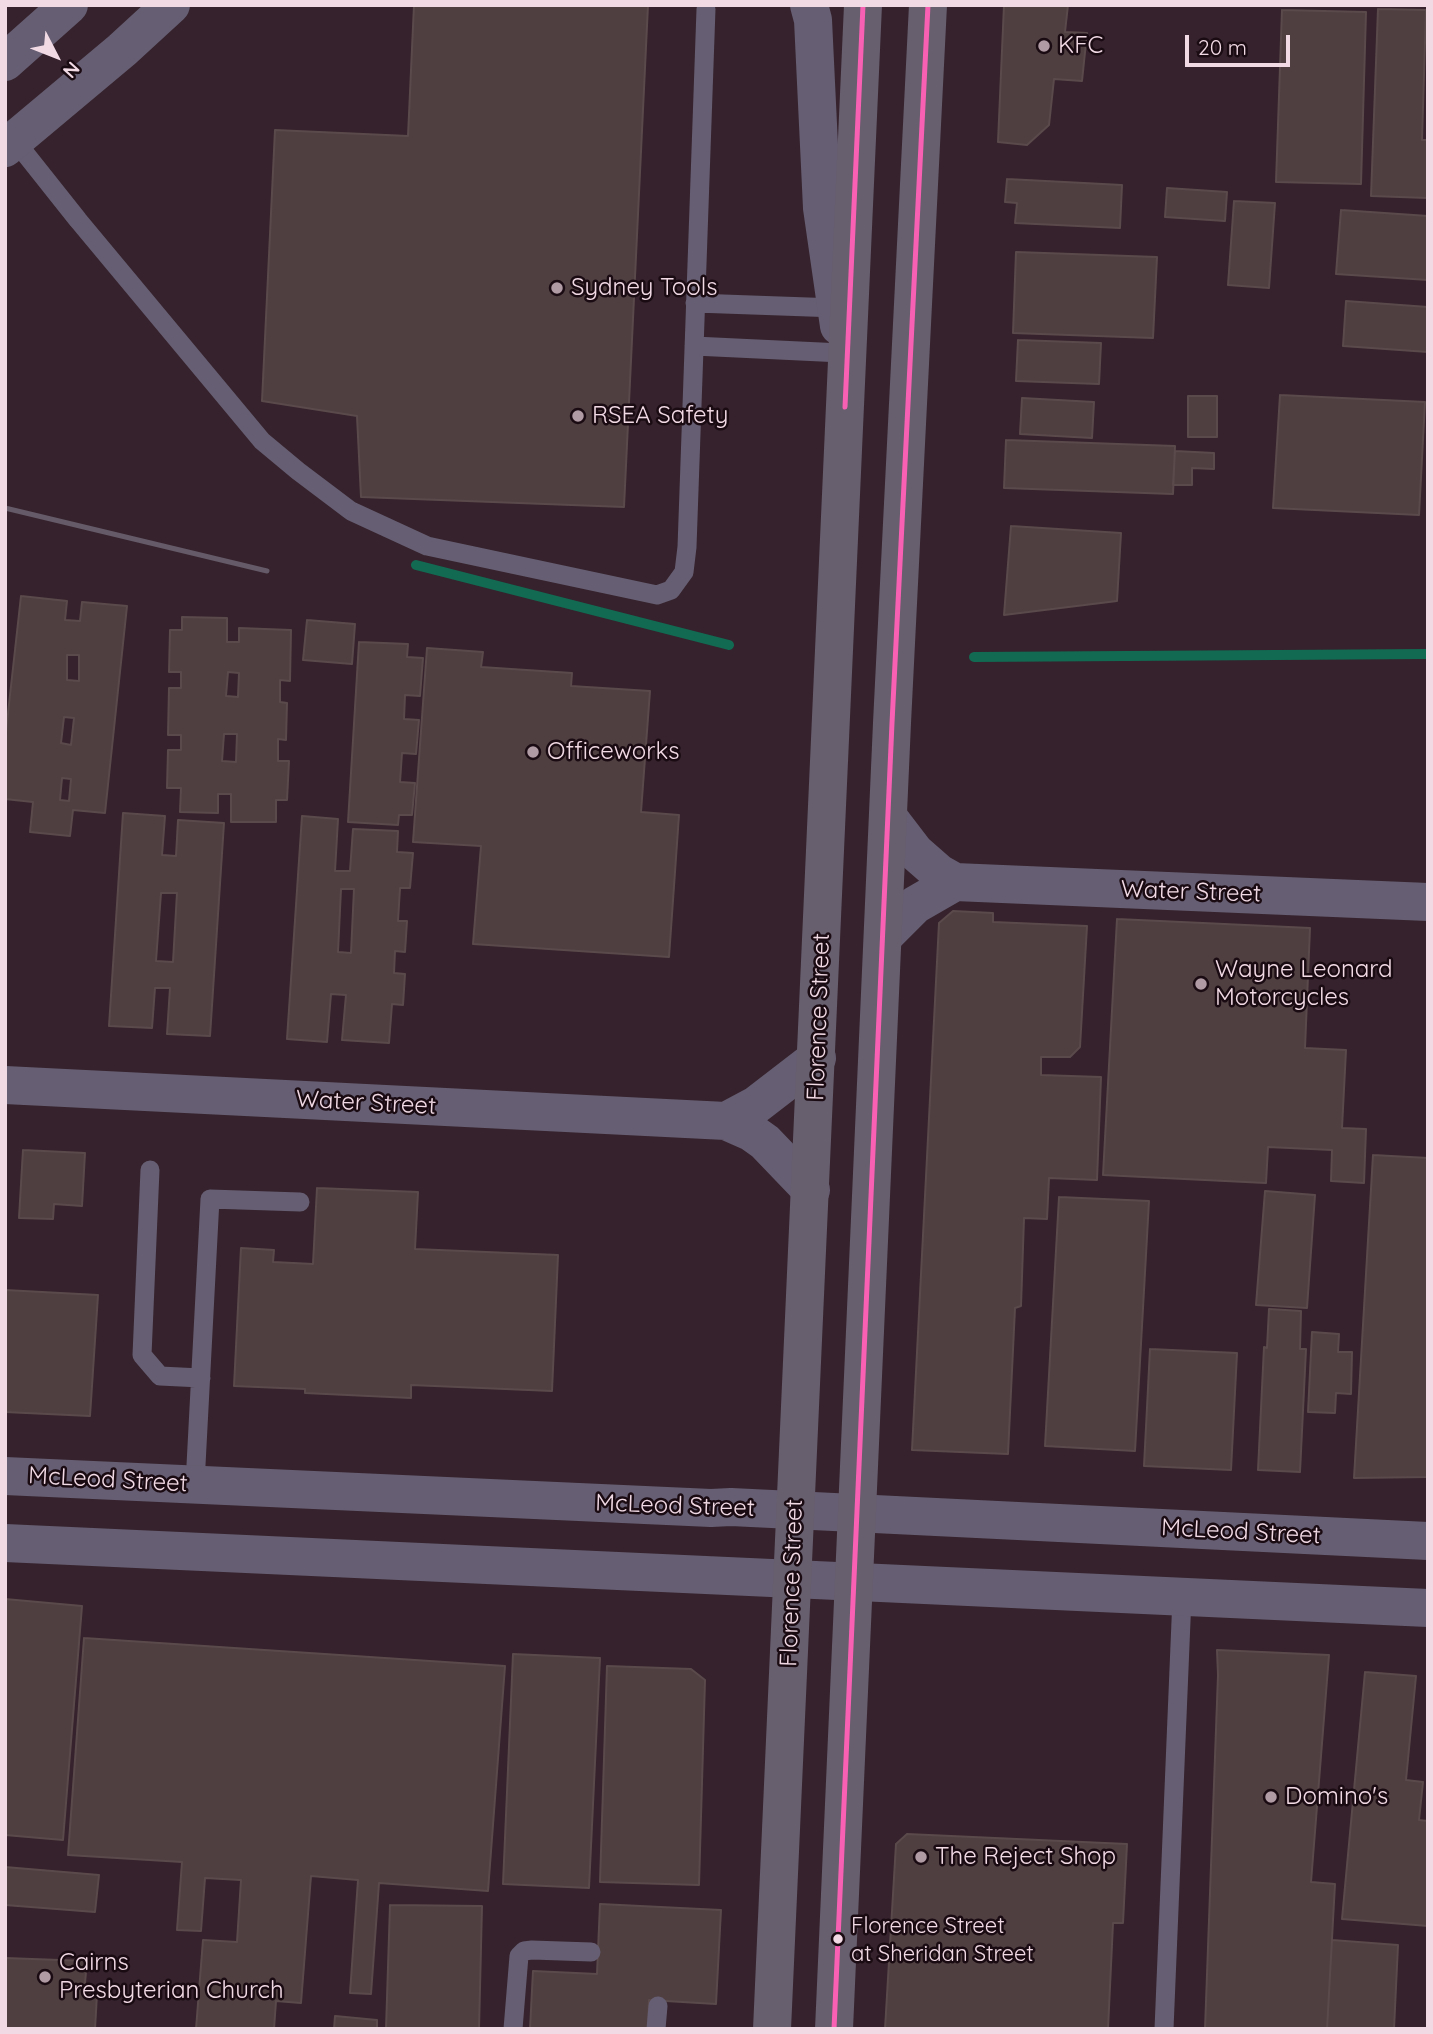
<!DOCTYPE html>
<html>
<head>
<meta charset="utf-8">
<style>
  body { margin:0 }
  #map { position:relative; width:1433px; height:2034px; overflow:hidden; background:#35222c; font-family:Quicksand,sans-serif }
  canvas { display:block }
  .frame { position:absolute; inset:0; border:7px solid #f2dae5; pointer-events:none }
  .north { position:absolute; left:21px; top:21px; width:70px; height:70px; -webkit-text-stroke:5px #1a0b13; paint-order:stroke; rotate:132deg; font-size:19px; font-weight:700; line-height:28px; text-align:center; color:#f2dae5 }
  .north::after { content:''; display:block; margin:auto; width:24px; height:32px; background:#f2dae5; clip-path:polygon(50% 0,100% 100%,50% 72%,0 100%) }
  .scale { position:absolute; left:1185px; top:35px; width:105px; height:32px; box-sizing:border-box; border:4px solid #f2dae5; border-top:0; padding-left:9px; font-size:21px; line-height:24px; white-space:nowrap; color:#f2dae5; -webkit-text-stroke:5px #1a0b13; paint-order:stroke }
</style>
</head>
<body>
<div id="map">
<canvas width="1433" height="2034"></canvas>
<div class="frame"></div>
<div class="north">N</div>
<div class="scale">20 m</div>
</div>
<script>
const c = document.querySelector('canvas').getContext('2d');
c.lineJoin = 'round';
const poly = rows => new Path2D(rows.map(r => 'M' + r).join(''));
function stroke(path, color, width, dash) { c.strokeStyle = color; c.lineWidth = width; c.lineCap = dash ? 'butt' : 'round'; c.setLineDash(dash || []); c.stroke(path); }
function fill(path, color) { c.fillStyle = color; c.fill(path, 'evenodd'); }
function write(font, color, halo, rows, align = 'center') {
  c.font = font + ' Quicksand,sans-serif'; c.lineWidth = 5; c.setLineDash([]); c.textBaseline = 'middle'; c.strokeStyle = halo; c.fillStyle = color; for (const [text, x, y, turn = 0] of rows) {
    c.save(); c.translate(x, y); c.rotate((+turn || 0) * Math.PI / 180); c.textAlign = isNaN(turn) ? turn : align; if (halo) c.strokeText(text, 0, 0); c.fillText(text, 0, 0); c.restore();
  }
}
stroke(poly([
  [416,565,729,645],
  [974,657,1428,654]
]), '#126a52', 10);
const building = poly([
  [414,5,648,5,624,507,361,497,357,416,262,401,275,130,408,136,414,5],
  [1004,5,1068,5,1065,32,1087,33,1082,81,1054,79,1049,125,1027,145,998,142,1004,5],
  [1378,9,1426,10,1422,140,1428,140,1428,198,1371,196,1378,9],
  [1282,10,1366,12,1361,184,1276,182,1282,10],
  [1007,179,1122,185,1120,228,1015,223,1017,203,1005,202,1007,179],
  [1167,188,1227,192,1225,221,1165,217,1167,188],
  [1234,201,1275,203,1269,288,1228,285,1234,201],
  [1341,210,1428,216,1428,280,1336,274,1341,210],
  [1016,252,1157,257,1153,338,1013,333,1016,252],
  [1346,301,1428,307,1428,352,1343,346,1346,301],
  [1018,340,1101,343,1099,384,1016,381,1018,340],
  [1280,395,1425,402,1419,515,1273,508,1280,395],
  [1188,396,1217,396,1217,437,1188,437,1188,396],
  [1022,398,1094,402,1092,438,1020,434,1022,398],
  [1006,440,1175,446,1173,494,1004,488,1006,440],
  [1175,451,1214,453,1214,469,1192,468,1192,485,1173,485,1175,451],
  [1011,526,1121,533,1117,601,1004,615,1011,526],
  [21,596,67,601,65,620,80,621,82,602,127,606,105,813,73,810,70,836,30,832,33,802,5,799,5,740,21,596],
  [67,655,79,655,79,681,67,680,67,655],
  [64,717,74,718,71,745,61,743,64,717],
  [62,778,71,779,69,801,60,800,62,778],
  [182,617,227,618,227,642,239,642,239,628,291,630,290,681,280,680,280,702,287,703,286,740,278,739,278,761,289,761,287,800,276,800,276,822,231,822,231,794,218,794,218,813,180,812,181,788,167,788,168,750,181,750,181,735,168,735,169,688,181,688,181,672,169,672,170,630,182,630,182,617],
  [228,672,239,673,238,697,226,696,228,672],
  [224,734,237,734,236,762,222,761,224,734],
  [307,620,355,624,352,664,303,660,307,620],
  [359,642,408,644,407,657,423,658,420,696,405,695,404,719,419,720,416,754,402,753,400,782,415,783,412,815,399,815,398,825,348,822,359,642],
  [427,648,483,652,481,667,572,673,571,686,650,691,641,812,679,815,669,957,473,944,481,846,413,842,427,648],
  [123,813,165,816,162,855,176,856,178,820,224,823,210,1036,167,1034,170,988,155,988,152,1028,109,1026,123,813],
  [161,893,177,893,173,962,156,961,161,893],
  [302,816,338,819,335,871,350,871,353,829,398,831,397,852,413,853,410,888,400,888,398,921,407,921,405,952,395,951,394,973,405,974,403,1005,392,1004,389,1043,342,1040,346,995,331,994,327,1042,287,1039,302,816],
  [341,889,354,889,351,953,338,952,341,889],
  [953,911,993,913,993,922,1087,926,1080,1047,1070,1057,1041,1057,1041,1075,1101,1077,1097,1180,1049,1178,1047,1219,1024,1218,1021,1306,1015,1308,1008,1454,912,1450,939,923,953,911],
  [1117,919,1310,928,1305,1048,1346,1050,1342,1128,1366,1129,1364,1183,1331,1181,1332,1150,1268,1147,1266,1183,1103,1175,1117,919],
  [23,1150,85,1153,82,1206,54,1204,53,1219,19,1218,23,1150],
  [1373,1155,1428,1158,1428,1477,1354,1478,1373,1155],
  [317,1188,418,1192,415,1249,558,1255,552,1391,411,1385,411,1398,305,1393,305,1389,234,1386,241,1248,274,1250,273,1262,313,1264,317,1188],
  [1265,1191,1315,1195,1307,1308,1256,1305,1265,1191],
  [1059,1197,1149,1201,1135,1451,1045,1446,1059,1197],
  [5,1290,98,1295,90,1416,5,1412,5,1290],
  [1269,1309,1301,1311,1300,1349,1306,1349,1300,1472,1258,1470,1264,1347,1267,1348,1269,1309],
  [1312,1332,1339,1334,1338,1352,1352,1352,1351,1394,1336,1393,1335,1413,1308,1412,1312,1332],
  [1150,1349,1237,1353,1231,1470,1144,1466,1150,1349],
  [5,1599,82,1606,63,1840,5,1835,5,1599],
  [84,1638,505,1666,488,1891,379,1883,371,1994,350,1993,358,1880,311,1876,301,2003,276,2001,274,2029,196,2029,203,1940,237,1942,241,1880,205,1878,201,1931,177,1930,182,1862,68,1855,84,1638],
  [1217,1650,1329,1655,1311,1882,1335,1884,1327,2029,1205,2029,1218,1675,1217,1650],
  [513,1654,600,1658,589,1888,503,1884,513,1654],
  [607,1666,691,1669,705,1680,699,1885,600,1882,607,1666],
  [1365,1672,1416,1676,1406,1780,1423,1782,1419,1820,1428,1821,1428,1926,1342,1919,1365,1672],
  [907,1834,1127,1844,1123,1923,1113,1923,1108,2029,885,2029,896,1844,907,1834],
  [5,1867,99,1875,95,1912,5,1905,5,1867],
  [600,1904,721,1910,716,2004,649,2000,648,2029,530,2029,533,1971,597,1974,600,1904],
  [390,1905,482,1906,479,2029,386,2029,390,1905],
  [1332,1940,1398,1945,1394,2029,1327,2029,1332,1940],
  [5,1958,87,1961,84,1994,97,1994,95,2029,5,2029,5,1958],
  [335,2016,377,2020,377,2029,334,2029,335,2016]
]);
fill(building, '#4f3f41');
stroke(building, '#5b4a4c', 2);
stroke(poly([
  [24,152,78,220,262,441,298,471,351,511,427,546,657,595,671,590,684,572,687,547,706,9],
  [695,303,837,308],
  [694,346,842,353],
  [150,1170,142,1355,160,1376,201,1378],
  [195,1484,210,1199,300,1202],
  [513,2029,519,1956,524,1951,532,1950,591,1952],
  [656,2029,658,2006],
  [1164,2029,1182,1597]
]), '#665e72', 19);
stroke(poly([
  [889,818,915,852,939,873,955,882],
  [884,936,915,905,955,882,1428,902],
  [5,1085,726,1121,751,1132,765,1142,811,1190],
  [726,1121,756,1105,817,1058]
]), '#665e72', 38);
stroke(poly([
  [809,5,813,20,822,208,839,326],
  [5,62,69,5],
  [5,148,122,50,171,5],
  [5,1476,711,1508,731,1507,1428,1541],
  [5,1543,1428,1608]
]), '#665e72', 38);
stroke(poly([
  [772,2029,863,5],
  [834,2029,892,723,928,5]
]), '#675e6e', 38);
stroke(poly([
  [5,508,267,571]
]), '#655a68', 5);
stroke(poly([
  [845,407,863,5],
  [834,2029,892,723,928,5]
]), '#f860b3', 5);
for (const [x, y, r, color] of [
  [1044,46,7,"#b09aa4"],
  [557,288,7,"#b09aa4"],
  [578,416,7,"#b09aa4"],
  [533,752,7,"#b09aa4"],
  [1201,984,7,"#b09aa4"],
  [1271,1797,7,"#b09aa4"],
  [921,1857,7,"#b09aa4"],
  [838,1939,6,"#f2dae5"],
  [45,1977,7,"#b09aa4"]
]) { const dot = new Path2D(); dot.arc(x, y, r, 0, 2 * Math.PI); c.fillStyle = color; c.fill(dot); stroke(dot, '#1a0b13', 2.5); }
write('22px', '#f2dae5', '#1a0b13', [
  ["Florence Street",851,1926],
  ["at Sheridan Street",851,1954]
], 'left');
write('24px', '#f2dae5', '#1a0b13', [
  ["KFC",1058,46],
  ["Sydney Tools",571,288],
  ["RSEA Safety",592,416],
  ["Officeworks",547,752],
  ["Wayne Leonard",1215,970],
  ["Motorcycles",1215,998],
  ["Domino's",1285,1797],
  ["The Reject Shop",935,1857],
  ["Cairns",59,1963],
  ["Presbyterian Church",59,1991]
], 'left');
write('24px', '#f2dae5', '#1a0b13', [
  ["Water Street",1191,892,2],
  ["Florence Street",819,1017,-88],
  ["Water Street",366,1103,3],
  ["McLeod Street",108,1480,3],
  ["McLeod Street",675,1506,2],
  ["McLeod Street",1241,1532,3],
  ["Florence Street",792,1583,-88]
]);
</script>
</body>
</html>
